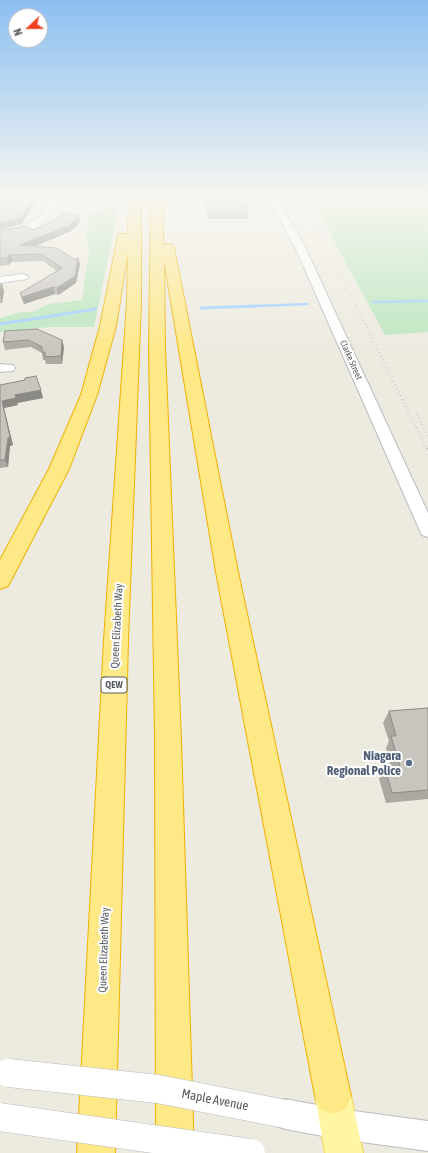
<!DOCTYPE html>
<html>
<head>
<meta charset="utf-8">
<style>
  body { margin:0 }
  #map { position:relative; width:428px; height:1153px; overflow:hidden; background:#edebe0; font-family:"Asap Condensed",sans-serif }
  canvas { display:block }
  .north { position:absolute; left:8px; top:8px; width:40px; height:40px; box-sizing:border-box; background:#fff; border:1px solid #bdbec0; border-radius:50%; rotate:248deg; font-size:11px; font-weight:700; line-height:16px; text-align:center; color:#595d62 }
  .north::after { content:''; display:block; margin:auto; width:14px; height:18px; background:#f04024; clip-path:polygon(50% 0,100% 100%,50% 72%,0 100%) }
</style>
</head>
<body>
<div id="map">
<canvas width="428" height="1153"></canvas>
<div class="north">N</div>
</div>
<script>
const c = document.querySelector('canvas').getContext('2d');
c.lineJoin = 'round';
function fill(path, color) { c.fillStyle = color; c.fill(path, 'evenodd'); }
const poly = rows => new Path2D(rows.map(r => 'M' + r).join(''));
function stroke(path, color, width, dash) { c.strokeStyle = color; c.lineWidth = width; c.lineCap = dash ? 'butt' : 'round'; c.setLineDash(dash || []); c.stroke(path); }
function write(font, color, halo, rows, align = 'center') {
  c.font = font + ' "Asap Condensed",sans-serif'; c.lineWidth = 4; c.setLineDash([]); c.textBaseline = 'middle'; c.strokeStyle = halo; c.fillStyle = color; for (const [text, x, y, turn = 0] of rows) {
    c.save(); c.translate(x, y); c.rotate((+turn || 0) * Math.PI / 180); c.textAlign = isNaN(turn) ? turn : align; if (halo) c.strokeText(text, 0, 0); c.fillText(text, 0, 0); c.restore();
  }
}
fill(poly([
  [110,195,121,195,94,327,50,327,0,332,0,318,21,312,33,312,48,304,82,300,89,251,86,236,89,224,85,214,103,211],
  [309,195,428,195,428,332,385,335]
]), '#bbe6be');
stroke(poly([
  [373,302,428,301],
  [230,307,308,304]
]), '#9fcfff', 2.5);
stroke(poly([
  [201,308,257,306],
  [0,324,96,309]
]), '#9fcfff', 3);
const minor = poly([
  [51,195,61,195,60,201,44,222,38,227,23,233,0,237,0,231,17,228,30,223,38,218,50,201,51,195],
  [261,195,271,195,282,207,305,247,428,513,428,537,422,535,420,531,295,247,275,210,261,195],
  [23,274,29,277,27,279,0,283,0,277,23,274],
  [0,364,13,365,15,368,13,371,0,372,0,364],
  [285,1099,339,1109,428,1121,428,1151,339,1139,285,1129,274,1125,270,1114,274,1103,285,1099]
]);
const major = poly([
  [333,1078,346,1083,351,1096,363,1153,325,1153,315,1096,320,1083,333,1078]
]);
const highway = poly([
  [129,195,141,195,141,302,128,640,115,1153,77,1153,104,640,127,302,128,251,116,326,97,395,69,469,8,586,0,589,0,560,49,469,81,395,100,326,118,237,120,234,128,234,129,195],
  [151,195,163,195,163,245,168,244,173,245,174,248,238,572,351,1096,346,1109,333,1114,320,1109,315,1096,216,572,164,260,165,348,181,740,194,1153,156,1153,155,740,149,348,151,195]
]);
stroke(minor, '#b8bbc0', 2);
stroke(major, '#f7d350', 2);
stroke(highway, '#eeb200', 2);
fill(minor, '#fff');
fill(major, '#fff6a4');
fill(highway, '#ffe886');
stroke(poly([
  [300,195,356,307]
]), '#b4b5b5', 1.5, [0.5, 3]);
stroke(poly([
  [356,306,427,449],
  [417,414,428,436]
]), '#b4b5b5', 2, [0.5, 3.5]);
stroke(poly([
  [427,448,428,450]
]), '#b4b5b5', 3, [1, 4.5]);
const minorBridge = poly([
  [9,1073,158,1089,285,1114],
  [0,1117,251,1153]
]);
stroke(minorBridge, '#b8bbc0', 29, []);
stroke(minorBridge, '#fff', 28);
fill(poly([
  [0,195,38,195,34,209,31,209,22,224],
  [203,195,242,195,248,211,248,219,208,219],
  [80,222,71,231,35,246,80,264,76,283,58,295,55,294,24,304,22,300,20,293,57,271,43,261,12,262,10,263,9,265,0,266,0,231,34,230],
  [0,284,4,291,2,303,0,303],
  [5,331,62,340,64,347,62,364,46,364,45,360,43,360,42,353,31,347,5,350,3,342],
  [0,385,43,398,17,403,18,405,4,408,13,445,10,446,8,467,0,468],
  [428,708,428,799,386,803,379,779,385,768,391,768,386,748,389,741,383,723,389,711]
]), '#aca9a3');
fill(poly([
  [35,195,38,195,34,209,33,202],
  [30,202,31,209,22,224,0,230,0,223],
  [79,215,80,222,71,231,22,252,20,245],
  [11,255,12,262,10,263,9,265,8,258,8,256],
  [78,257,80,264,76,283,58,295,57,288],
  [2,284,4,291,2,303,0,294],
  [53,287,55,294,24,304,22,297],
  [62,340,64,347,62,364,61,356],
  [41,390,43,398,17,403,18,405,4,408,13,445,10,446,8,467,5,460,2,401,15,395]
]), '#8c8a85');
const building = poly([
  [0,195,35,195,33,202,30,202,21,218,0,223,0,195],
  [205,195,242,195,248,211,208,212,205,195],
  [61,213,79,215,70,225,20,245,57,248,75,260,78,257,75,276,57,288,53,287,22,297,20,293,62,268,41,254,11,255,8,256,8,258,0,258,0,231,27,226,34,230,54,221,61,213],
  [0,284,2,284,0,294,0,284],
  [37,329,62,340,61,356,45,357,45,352,42,352,42,347,29,340,3,342,5,331,37,329],
  [36,376,41,390,15,395,16,398,2,401,10,437,8,438,5,460,0,460,0,385,25,380,25,378,36,376],
  [428,708,428,790,392,793,385,768,400,767,391,736,396,736,389,711,428,708]
]);
fill(building, '#c8c5be');
stroke(building, '#8c8a85', 1);
const sky = c.createLinearGradient(0, 0, 0, 356);
sky.addColorStop(0, '#8bbff1');
sky.addColorStop(0.55, '#f7f6f1');
sky.addColorStop(1, '#f7f6f100');
c.fillStyle = sky;
c.fillRect(0, 0, 428, 356);
for (const [x, y, r, color] of [
  [409,763,4,"#5c6f8a"]
]) { const dot = new Path2D(); dot.arc(x, y, r, 0, 2 * Math.PI); c.fillStyle = color; c.fill(dot); stroke(dot, '#fff', 1.5); }
write('9px', '#595d62', '#fff', [
  ["Clarke Street",351,360,66]
]);
for (const [x, y, w] of [
  [114,685,26]
]) { const box = new Path2D(); box.roundRect(x - w / 2, y - 8, w, 16, 3); c.fillStyle = '#fff'; c.fill(box); stroke(box, '#595d62', 1); }
write('bold 10px', '#595d62', null, [
  ["QEW",114,685]
]);
write('11px', '#595d62', '#fff', [
  ["Queen Elizabeth Way",117,626,-87],
  ["Queen Elizabeth Way",104,950,-88]
]);
write('bold 13px', '#4e5e75', '#fff', [
  ["Niagara",401,756],
  ["Regional Police",401,771]
], 'right');
write('13px', '#595d62', '#fff', [
  ["Maple Avenue",215,1100,11]
]);
</script>
</body>
</html>
